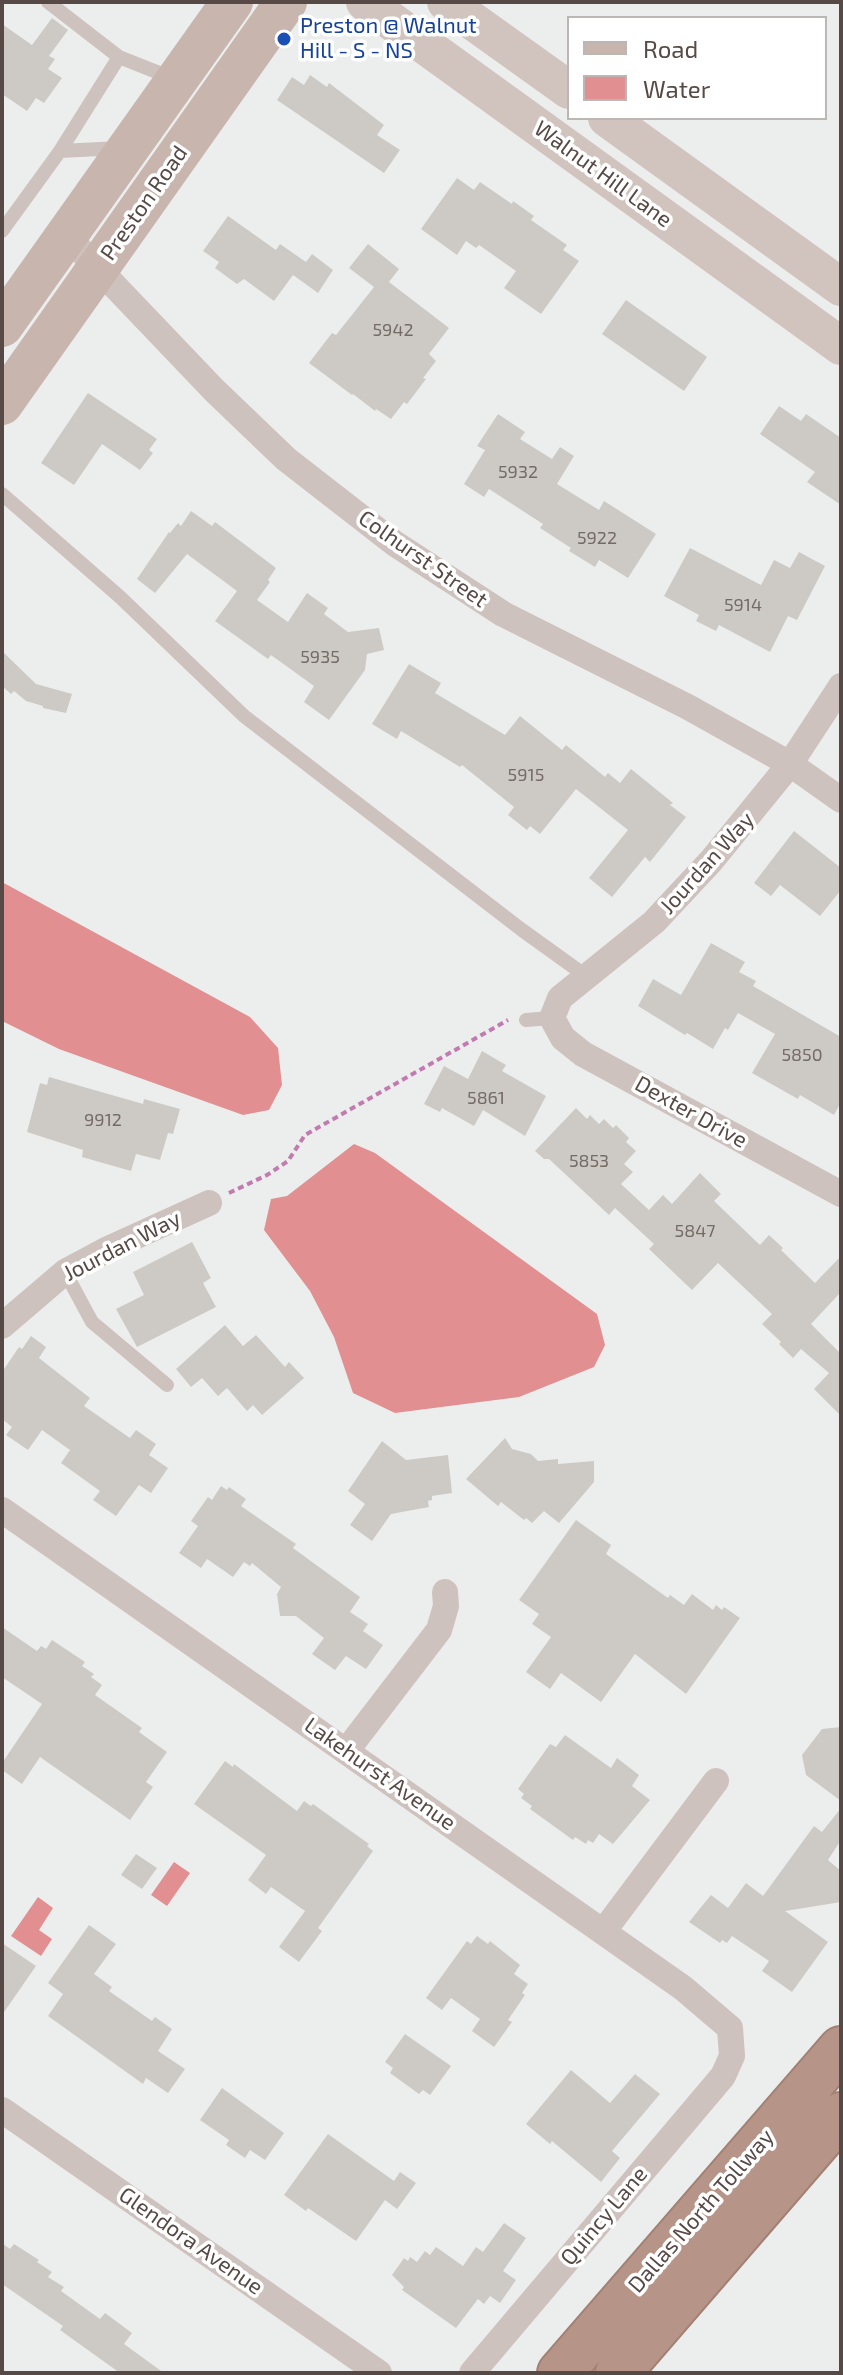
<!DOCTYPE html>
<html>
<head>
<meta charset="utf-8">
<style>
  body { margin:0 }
  #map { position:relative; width:843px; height:2375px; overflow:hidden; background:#eceeee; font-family:"Exo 2",sans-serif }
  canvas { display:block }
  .frame { position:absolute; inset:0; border:4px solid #574a46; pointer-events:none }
  .legend { position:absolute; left:567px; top:16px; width:260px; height:104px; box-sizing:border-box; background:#fff; border:2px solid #bcb7b5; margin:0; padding:10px 14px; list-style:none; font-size:24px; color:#574a46 }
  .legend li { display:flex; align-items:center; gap:16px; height:40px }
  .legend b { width:40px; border:2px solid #bcb7b5 }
</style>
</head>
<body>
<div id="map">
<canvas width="843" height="2375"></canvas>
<div class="frame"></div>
<ul class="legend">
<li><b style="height:10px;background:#c8b5ae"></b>Road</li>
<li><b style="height:22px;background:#e18f91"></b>Water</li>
</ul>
</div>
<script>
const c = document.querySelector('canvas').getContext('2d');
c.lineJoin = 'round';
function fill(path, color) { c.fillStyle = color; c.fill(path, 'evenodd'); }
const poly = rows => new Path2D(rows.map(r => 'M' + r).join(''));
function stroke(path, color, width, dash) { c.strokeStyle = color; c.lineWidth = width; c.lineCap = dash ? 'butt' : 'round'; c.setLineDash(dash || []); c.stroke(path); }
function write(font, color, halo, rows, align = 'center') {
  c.font = font + ' "Exo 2",sans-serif'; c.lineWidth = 7; c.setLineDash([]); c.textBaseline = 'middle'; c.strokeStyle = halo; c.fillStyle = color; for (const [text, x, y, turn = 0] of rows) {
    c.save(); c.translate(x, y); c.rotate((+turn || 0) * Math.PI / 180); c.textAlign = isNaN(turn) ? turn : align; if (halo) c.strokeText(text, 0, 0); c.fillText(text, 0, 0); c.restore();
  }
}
fill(poly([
  [2,882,250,1017,278,1048,282,1085,269,1110,243,1115,59,1049,2,1021],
  [354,1144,375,1153,597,1314,605,1345,594,1367,519,1397,395,1413,353,1393,334,1337,310,1291,264,1230,271,1199,287,1196],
  [174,1862,190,1873,167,1906,151,1895],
  [38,1897,53,1908,39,1930,52,1939,41,1956,11,1936]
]), '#e18f91');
fill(poly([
  [52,18,68,30,49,56,55,59,48,69,62,78,44,103,36,98,27,111,2,94,2,24,32,45],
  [310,75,327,87,329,83,384,125,377,135,400,150,384,173,277,100,292,77,304,85],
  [457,178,474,190,480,182,512,204,513,201,534,216,531,220,567,245,563,250,579,261,541,314,504,288,516,271,479,245,476,248,466,241,457,255,421,229],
  [228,216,276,250,280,244,306,262,312,254,333,270,318,293,293,275,274,301,244,279,237,284,215,268,219,262,203,251],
  [368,244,399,269,389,282,449,328,429,354,436,361,423,378,426,379,407,404,404,402,391,419,376,409,375,411,353,394,352,395,309,363,332,333,336,335,374,287,349,268],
  [626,300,707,357,684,391,602,334],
  [88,393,157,439,149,450,153,453,140,470,102,444,74,485,41,463],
  [779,406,801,421,806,414,841,438,841,505,807,482,815,472,760,434],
  [498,414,525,432,520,439,552,459,560,447,574,456,557,484,599,510,604,501,656,534,628,578,599,560,595,567,569,551,571,548,540,528,543,524,489,489,484,497,464,484,485,450,477,446],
  [191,511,212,526,215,522,276,568,268,580,270,582,257,600,288,622,307,593,328,608,324,614,348,632,379,628,384,650,367,654,365,670,329,720,304,702,314,686,271,655,268,659,215,621,237,591,187,554,155,593,137,579,169,532,170,533,178,523,181,526],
  [690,548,761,585,774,560,790,568,799,552,825,566,797,620,788,616,770,652,719,625,716,631,696,621,699,615,664,596],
  [2,651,36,684,72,694,66,713,43,708,43,706,26,701,14,691,11,694,2,686],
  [409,664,441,683,435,693,505,735,520,716,562,750,566,745,605,777,608,773,620,783,631,769,673,803,670,805,686,817,650,862,645,857,612,897,589,878,628,830,576,789,540,834,530,826,527,830,508,815,514,807,462,765,460,767,401,731,397,739,372,724],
  [794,831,841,868,841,890,820,916,780,885,771,896,754,883],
  [711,943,745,962,739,972,756,981,753,986,841,1037,841,1102,834,1115,800,1095,798,1099,752,1073,775,1034,738,1013,728,1030,725,1028,713,1049,687,1033,685,1035,638,1006,653,979,681,995],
  [482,1051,506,1065,502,1071,546,1096,525,1136,483,1110,474,1126,442,1108,440,1112,424,1104,444,1066,468,1079],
  [49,1077,143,1104,144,1099,180,1109,173,1134,168,1133,160,1160,136,1154,131,1171,82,1157,83,1150,27,1132,40,1083,47,1085],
  [576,1108,587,1119,590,1115,599,1124,604,1119,613,1128,616,1125,629,1138,626,1142,636,1151,624,1164,633,1172,621,1184,649,1210,663,1195,672,1204,700,1173,721,1194,714,1201,760,1245,769,1235,783,1248,781,1250,815,1283,841,1256,841,1292,811,1324,841,1354,841,1416,814,1389,829,1373,801,1349,793,1358,779,1344,781,1342,762,1324,772,1314,718,1263,692,1290,649,1249,654,1244,615,1208,609,1215,549,1159,544,1159,535,1151],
  [192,1242,211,1278,203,1283,216,1307,137,1347,116,1309,144,1295,133,1272],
  [225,1325,243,1346,256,1335,285,1367,289,1362,304,1378,262,1415,253,1405,247,1411,227,1388,218,1396,202,1378,191,1387,176,1369],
  [31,1336,46,1347,39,1358,90,1398,84,1406,130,1438,136,1430,156,1444,149,1455,168,1468,151,1493,139,1485,116,1516,93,1500,100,1491,61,1463,70,1450,42,1430,28,1450,6,1435,12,1427,2,1419,2,1372,19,1347,22,1349],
  [505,1438,512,1449,531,1454,538,1461,558,1459,558,1464,594,1461,594,1482,559,1523,544,1511,532,1523,526,1518,524,1520,501,1502,498,1506,466,1479],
  [382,1441,406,1460,448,1455,452,1493,432,1496,432,1500,428,1501,429,1507,391,1514,372,1541,350,1525,365,1504,348,1491],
  [221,1486,227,1490,229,1487,246,1499,241,1506,296,1544,293,1548,360,1597,350,1612,368,1624,363,1631,383,1645,366,1669,346,1656,335,1670,312,1654,324,1638,296,1616,280,1616,277,1594,281,1587,252,1563,250,1566,244,1562,233,1577,207,1559,201,1568,179,1553,198,1526,191,1521,208,1497,212,1500],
  [576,1520,611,1545,606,1554,668,1598,670,1595,684,1605,692,1594,713,1610,716,1605,722,1610,724,1607,740,1618,686,1694,635,1654,601,1702,561,1673,550,1689,526,1672,551,1637,532,1624,539,1614,519,1600],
  [2,1627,37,1651,41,1646,46,1649,52,1640,85,1662,82,1666,94,1674,91,1677,102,1685,95,1695,142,1728,139,1732,167,1752,146,1782,153,1787,130,1820,40,1757,22,1784,2,1770,2,1763,42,1704,2,1677],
  [841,1727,841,1801,806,1775,802,1755,822,1729],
  [565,1735,611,1768,617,1758,639,1775,632,1786,650,1800,613,1844,599,1834,593,1843,588,1840,586,1844,575,1837,573,1840,530,1809,532,1806,521,1798,524,1794,518,1789,550,1744,556,1747],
  [225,1761,233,1767,234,1764,297,1811,304,1801,311,1806,313,1804,369,1844,367,1846,373,1851,318,1928,322,1931,299,1962,279,1947,305,1911,271,1887,266,1894,248,1880,266,1855,194,1804],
  [841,1808,841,1840,828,1860,841,1871,841,1902,785,1911,828,1942,792,1992,762,1971,769,1961,732,1936,727,1943,722,1940,720,1943,689,1922,711,1895,728,1908,746,1883,763,1896,814,1826,822,1832],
  [136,1854,157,1868,142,1889,121,1875],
  [89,1925,116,1944,94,1974,112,1987,109,1991,152,2021,155,2017,172,2029,158,2051,185,2069,168,2093,146,2078,143,2084,48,2016,63,1994,48,1983],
  [477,1936,488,1944,490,1941,520,1965,514,1974,528,1984,522,1993,525,1995,508,2020,512,2022,494,2047,472,2031,480,2019,451,1998,442,2010,426,1998,467,1941,471,1944],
  [2,1943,36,1966,2,2015],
  [405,2034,451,2066,430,2095,423,2090,419,2094,390,2073,393,2068,385,2062],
  [571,2070,610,2103,635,2074,660,2094,612,2151,620,2158,601,2182,552,2141,550,2144,526,2124],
  [222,2088,284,2133,265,2160,250,2150,245,2158,226,2145,229,2140,200,2120],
  [328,2134,394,2181,400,2172,416,2183,397,2209,385,2200,356,2241,308,2208,306,2211,284,2195],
  [504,2223,526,2238,503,2271,516,2280,500,2303,490,2296,484,2304,478,2299,456,2328,402,2290,404,2287,392,2275,404,2258,408,2261,410,2257,417,2262,425,2251,430,2255,436,2247,463,2266,476,2247,483,2252],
  [2,2243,10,2249,14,2244,39,2260,37,2262,52,2272,48,2277,64,2287,61,2291,100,2319,105,2313,132,2333,124,2344,164,2373,120,2373,60,2330,63,2326,2,2284]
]), '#cdcac6');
const highway = poly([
  [560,2373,841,2049],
  [618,2373,841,2115]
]);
stroke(highway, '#a28174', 48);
stroke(poly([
  [229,1193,267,1175,288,1161,305,1135,508,1020]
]), '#c37aaf', 4, [6, 4]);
stroke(poly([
  [48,2,119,57,172,78],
  [119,57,60,151,120,148],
  [2,231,60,151],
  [2,494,120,597,244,716,522,930,586,976],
  [526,1020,552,1018],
  [65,1272,92,1322,167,1385]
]), '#cdc2be', 14);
stroke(poly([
  [66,235,214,390,286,459,394,543,503,614,688,707,790,764,841,800],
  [841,686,790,764,711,861,654,922,560,998,552,1018,563,1038,583,1054,841,1194],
  [2,1326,65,1272,108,1249,209,1203],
  [2,1510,683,1988,730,2028,732,2056,723,2076,472,2373],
  [347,1750,439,1630,446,1606,445,1592],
  [603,1932,716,1781],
  [2,2110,379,2373]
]), '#cdc2be', 26);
stroke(poly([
  [365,2,841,346],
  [446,2,569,90],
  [607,118,841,287]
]), '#d1c4be', 38);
stroke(poly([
  [2,326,232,2],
  [2,404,286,2]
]), '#c8b5ae', 42);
stroke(highway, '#b69588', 44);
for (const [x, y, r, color] of [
  [284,39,8,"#1a4fb4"]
]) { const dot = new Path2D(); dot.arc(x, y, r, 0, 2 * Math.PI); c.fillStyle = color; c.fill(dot); stroke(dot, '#fff', 3); }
write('18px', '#746a66', null, [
  ["5942",393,330],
  ["5932",518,472],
  ["5922",597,538],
  ["5914",743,605],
  ["5935",320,657],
  ["5915",526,775],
  ["5850",802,1055],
  ["5861",486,1098],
  ["9912",103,1120],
  ["5853",589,1161],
  ["5847",695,1231]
]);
write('22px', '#164399', '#fff', [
  ["Preston @ Walnut",300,26],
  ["Hill - S - NS",300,51]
], 'left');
write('22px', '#574a46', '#fff', [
  ["Walnut Hill Lane",603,174,36],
  ["Preston Road",144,203,-55],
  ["Colhurst Street",423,559,35],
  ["Jourdan Way",707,863,-48],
  ["Dexter Drive",691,1112,29],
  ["Jourdan Way",122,1246,-27],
  ["Lakehurst Avenue",380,1774,35],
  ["Dallas North Tollway",701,2211,-49],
  ["Quincy Lane",604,2216,-50],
  ["Glendora Avenue",191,2241,35]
]);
</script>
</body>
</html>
